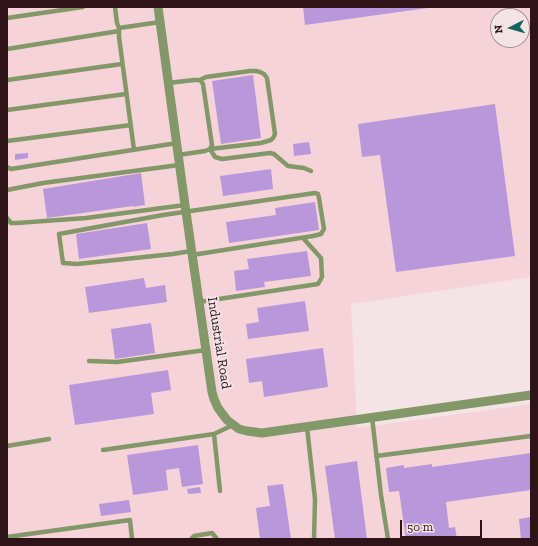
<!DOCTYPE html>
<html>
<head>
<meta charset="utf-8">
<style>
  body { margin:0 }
  #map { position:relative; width:538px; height:546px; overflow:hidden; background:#f4e4e6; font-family:"Zilla Slab",serif }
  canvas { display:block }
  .frame { position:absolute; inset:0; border:8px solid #2e1319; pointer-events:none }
  .north { position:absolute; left:490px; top:8px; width:40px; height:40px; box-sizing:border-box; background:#f4e4e6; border:1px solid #a59094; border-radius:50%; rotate:264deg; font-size:11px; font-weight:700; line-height:16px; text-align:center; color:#2e1319 }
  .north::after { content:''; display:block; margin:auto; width:14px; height:18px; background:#17645e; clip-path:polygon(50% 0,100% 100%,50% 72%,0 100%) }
  .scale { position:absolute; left:400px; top:520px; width:82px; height:18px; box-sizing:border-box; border:2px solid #2e1319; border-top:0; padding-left:5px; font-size:12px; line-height:14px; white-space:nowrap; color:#2e1319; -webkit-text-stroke:3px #f4e4e6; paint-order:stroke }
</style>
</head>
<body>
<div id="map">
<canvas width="538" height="546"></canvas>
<div class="frame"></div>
<div class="north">N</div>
<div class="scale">50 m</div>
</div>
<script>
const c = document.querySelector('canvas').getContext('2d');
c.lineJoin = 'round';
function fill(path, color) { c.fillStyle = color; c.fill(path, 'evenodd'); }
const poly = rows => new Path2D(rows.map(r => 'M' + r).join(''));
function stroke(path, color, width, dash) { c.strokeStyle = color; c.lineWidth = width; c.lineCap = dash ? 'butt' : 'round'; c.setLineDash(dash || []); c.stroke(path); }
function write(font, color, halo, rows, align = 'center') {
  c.font = font + ' "Zilla Slab",serif'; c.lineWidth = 4; c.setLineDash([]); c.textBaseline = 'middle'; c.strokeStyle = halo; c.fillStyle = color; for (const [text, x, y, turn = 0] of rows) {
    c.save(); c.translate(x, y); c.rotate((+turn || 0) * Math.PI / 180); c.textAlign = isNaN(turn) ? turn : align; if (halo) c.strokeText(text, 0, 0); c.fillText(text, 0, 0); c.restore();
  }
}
fill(poly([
  [7,7,531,7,531,277,351,304,357,428,531,404,531,539,7,539],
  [498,16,522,16,522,40,498,40]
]), '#f6d3d8');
fill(poly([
  [303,7,428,7,428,8,305,25],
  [253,75,261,138,221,144,212,81],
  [495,104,515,256,396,272,380,155,362,157,358,124],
  [309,142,311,154,294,156,293,144],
  [28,153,28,158,15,160,15,154],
  [271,169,273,189,223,196,220,176],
  [141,173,145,205,133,207,133,206,47,218,43,189],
  [315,202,319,230,229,243,226,222,276,215,275,208],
  [147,223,151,249,79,259,76,234],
  [307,251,311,276,264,282,265,287,236,291,234,271,249,269,247,259],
  [144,278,146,288,165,285,167,302,89,313,85,287],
  [305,301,309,331,248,339,246,324,259,322,257,308],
  [151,323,155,353,115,359,111,329],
  [323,348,328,387,264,397,262,381,249,383,246,359],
  [168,370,171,390,151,393,154,414,75,425,69,385],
  [198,445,203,484,182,487,179,468,166,470,168,490,133,495,127,455],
  [531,453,531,490,446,502,449,528,455,527,457,539,406,539,399,491,389,492,386,468,404,465,404,468,432,464,432,467],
  [357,461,367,539,335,539,325,466],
  [283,484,291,539,260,539,256,508,270,506,267,486],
  [200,487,201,493,188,494,187,489],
  [129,500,131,512,101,516,99,504],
  [531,517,531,539,521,539,519,519]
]), '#b997db');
stroke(poly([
  [115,7,117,23,119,28,160,22],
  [7,18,83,7],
  [119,28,119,37,134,150],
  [7,49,119,31],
  [7,80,122,64],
  [200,80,206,77,250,71,256,71,260,72,264,74,267,78,275,134,273,138,271,140,261,143,210,149,215,157,222,159,270,153,274,154,288,166,304,168,311,171],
  [168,83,194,80,200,80,203,84,212,145,210,149,205,151,178,155],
  [7,110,126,94],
  [7,141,131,125],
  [7,167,11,169,177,143],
  [7,190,43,183,179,165],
  [7,218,11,223,17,223,86,218,185,205],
  [191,251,173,254,77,264,63,263,59,234,163,215,315,193,318,194,319,198,324,229,321,234,313,236,192,255],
  [199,302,318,284,322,277,321,258,303,238],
  [89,361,117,362,206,350],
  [372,417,381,495,388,539],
  [307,427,315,499,314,539],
  [214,434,220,491],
  [7,446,49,439],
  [103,450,214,434,233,425],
  [376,456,531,436],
  [7,537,130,520,132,539],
  [191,539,194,536,212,533,217,539]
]), '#839868', 4.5);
stroke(poly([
  [158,7,185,205,212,392,214,399,218,408,227,420,239,429,247,431,262,433,531,395]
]), '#839868', 9);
write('14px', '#2e1319', '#f4e4e6', [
  ["Industrial Road",219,343,81]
]);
</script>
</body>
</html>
